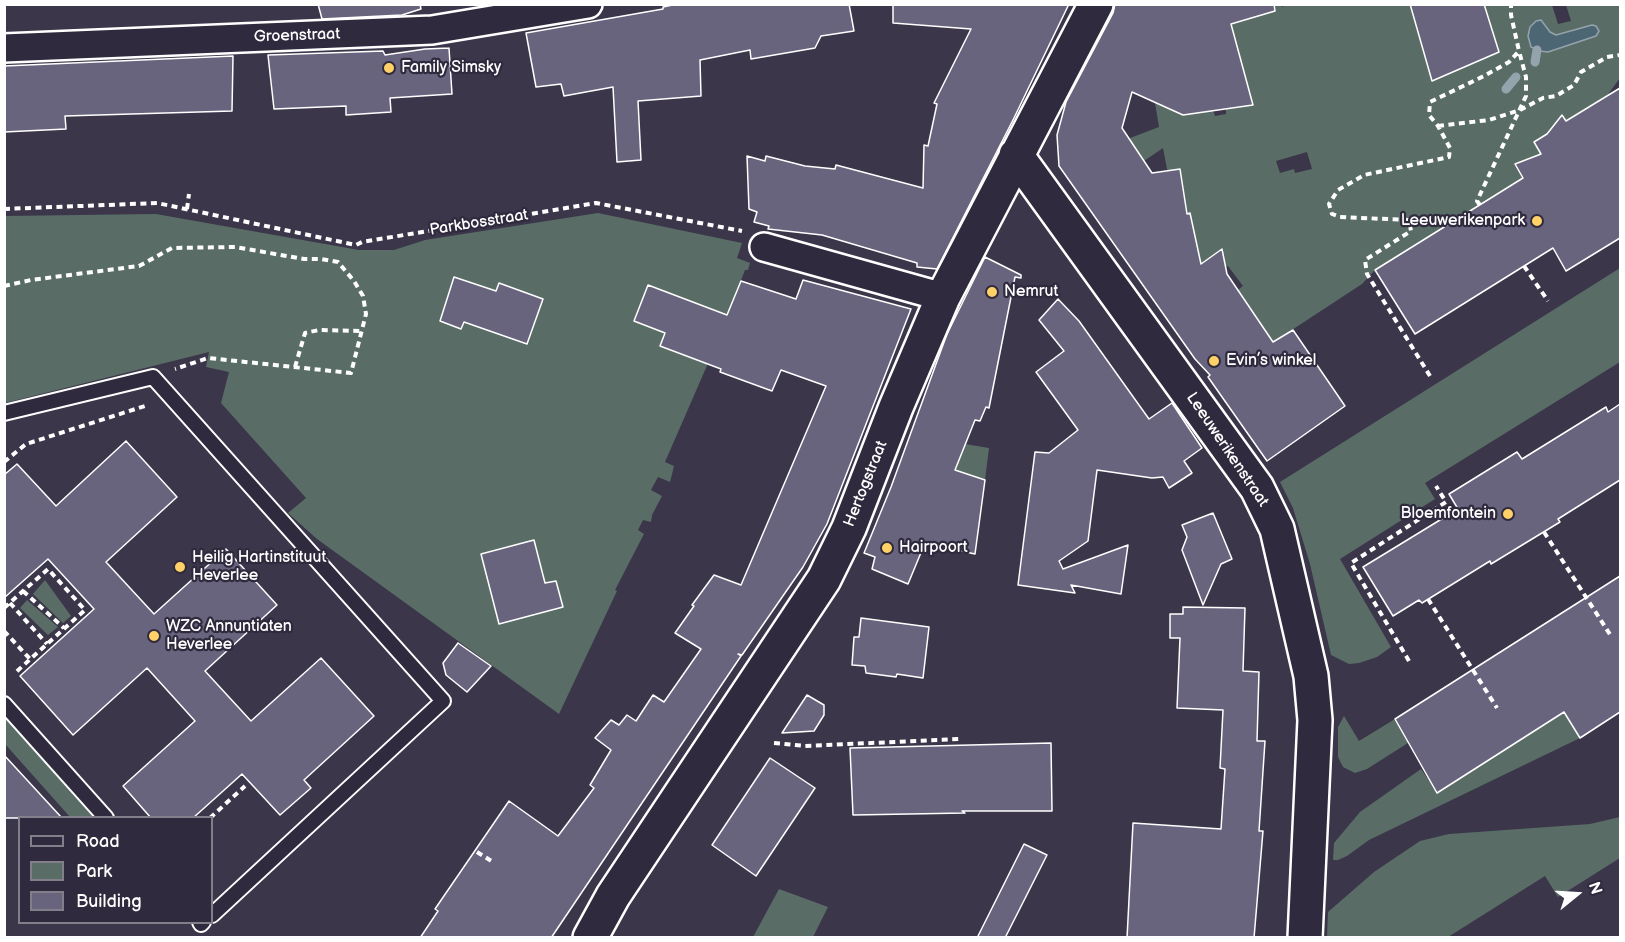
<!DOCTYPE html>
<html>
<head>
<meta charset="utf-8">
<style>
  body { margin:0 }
  #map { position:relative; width:1625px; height:942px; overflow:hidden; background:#3b364a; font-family:"Balsamiq Sans",sans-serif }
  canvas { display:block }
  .frame { position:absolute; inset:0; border:6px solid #fff; pointer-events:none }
  .legend { position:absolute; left:18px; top:816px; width:195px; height:108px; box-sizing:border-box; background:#2f2a3d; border:2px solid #827f8b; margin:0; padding:8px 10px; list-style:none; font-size:18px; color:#fff }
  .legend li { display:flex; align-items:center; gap:12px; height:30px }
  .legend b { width:30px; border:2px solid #827f8b }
  .north { position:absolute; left:1547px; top:864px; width:60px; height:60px; -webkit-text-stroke:4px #2f2a3d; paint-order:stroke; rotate:72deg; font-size:16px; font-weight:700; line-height:24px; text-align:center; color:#fff }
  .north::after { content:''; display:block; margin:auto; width:21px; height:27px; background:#fff; clip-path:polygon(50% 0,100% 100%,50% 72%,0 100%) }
</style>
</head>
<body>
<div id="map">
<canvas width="1625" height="942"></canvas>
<div class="frame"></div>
<ul class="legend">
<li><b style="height:8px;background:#2f2a3d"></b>Road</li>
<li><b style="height:16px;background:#596d66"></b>Park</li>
<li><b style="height:16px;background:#69647e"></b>Building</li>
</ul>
<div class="north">N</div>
</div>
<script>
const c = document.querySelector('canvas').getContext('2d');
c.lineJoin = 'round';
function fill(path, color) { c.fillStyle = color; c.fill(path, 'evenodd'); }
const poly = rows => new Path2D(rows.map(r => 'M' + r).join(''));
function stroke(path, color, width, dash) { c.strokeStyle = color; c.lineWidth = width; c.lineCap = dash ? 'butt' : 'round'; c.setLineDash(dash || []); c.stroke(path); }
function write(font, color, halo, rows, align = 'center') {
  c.font = font + ' "Balsamiq Sans",sans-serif'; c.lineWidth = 4.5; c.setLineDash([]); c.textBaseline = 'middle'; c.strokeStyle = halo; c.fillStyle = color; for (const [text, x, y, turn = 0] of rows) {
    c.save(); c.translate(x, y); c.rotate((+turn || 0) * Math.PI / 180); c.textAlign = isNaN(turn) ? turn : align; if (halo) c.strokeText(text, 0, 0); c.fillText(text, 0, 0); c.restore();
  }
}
fill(poly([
  [1288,4,1410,5,1432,81,1499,52,1484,5,1552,5,1558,24,1571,21,1566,5,1620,5,1620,78,1606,97,1567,122,1562,116,1547,134,1534,142,1541,154,1515,164,1523,178,1375,270,1362,284,1272,343,1222,302,1243,286,1228,266,1226,267,1222,249,1206,260,1211,268,1200,276,1190,213,1176,216,1163,148,1144,161,1136,148,1130,151,1125,140,1159,127,1147,55,1213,110,1215,116,1226,114,1226,109,1253,105,1231,24,1246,5,1281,5,1282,7],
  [1307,152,1312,169,1295,173,1294,169,1280,173,1276,161],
  [598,213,742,243,737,258,750,263,748,270,745,270,734,298,736,299,665,462,674,466,670,482,658,477,651,490,662,496,652,515,651,522,643,520,638,530,644,534,615,590,617,591,559,714,317,539,288,513,306,498,221,403,229,372,206,367,209,352,5,403,4,216,156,214,359,250,394,250,425,240],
  [1620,268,1620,362,1425,483,1435,499,1340,559,1391,647,1377,657,1359,663,1349,664,1331,655,1310,564,1293,508,1280,482],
  [965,444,989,448,985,480,946,467],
  [45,580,71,616,63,623,33,594],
  [27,600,58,627,48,635,20,608],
  [1564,712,1580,738,1369,840,1347,856,1338,860,1333,860,1334,843,1360,812,1421,769,1437,792],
  [4,714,98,817,70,817,5,744],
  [1344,716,1359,741,1395,719,1408,743,1367,769,1355,773,1343,767,1338,757,1338,727],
  [1620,817,1620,858,1558,897,1545,876,1448,937,1327,937,1328,912,1374,872,1420,841,1449,834,1590,824],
  [779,889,828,907,813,937,753,937]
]), '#596d66');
const water = poly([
  [1541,20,1550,32,1556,35,1592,25,1596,26,1599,31,1596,36,1548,52,1540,51,1531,47,1528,36,1530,27,1536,21,1541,20]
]);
fill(water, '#4c6674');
stroke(water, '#94a3ac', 1.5);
stroke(poly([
  [1535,62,1537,50],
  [1506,89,1516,77]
]), '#94a3ac', 9);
const building = poly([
  [318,4,420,4,421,9,402,15,322,19,318,4],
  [677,4,849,4,854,31,821,36,815,48,751,59,750,50,700,60,701,96,638,101,641,160,617,162,613,87,564,96,561,84,536,87,526,33,663,9,663,7,677,4],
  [893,4,1069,4,1014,118,937,269,917,267,917,263,822,235,768,229,769,226,754,222,757,212,749,209,747,156,765,161,766,156,805,166,835,169,836,165,923,188,924,145,928,146,937,104,934,103,971,29,893,23,893,4],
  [1115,4,1274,4,1275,11,1231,24,1253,105,1183,115,1132,92,1122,128,1152,173,1180,169,1187,214,1190,213,1201,264,1222,249,1227,274,1273,342,1293,330,1345,406,1267,461,1208,377,1210,375,1195,359,1059,166,1057,135,1066,102,1113,13,1115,4],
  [1410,4,1484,4,1499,52,1432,81,1410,4],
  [449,48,452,94,390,98,391,112,346,115,346,106,274,109,268,55,383,51,385,55,425,49,449,48],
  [233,56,232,111,65,116,66,129,4,132,4,66,233,56],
  [1620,88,1620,238,1566,271,1553,248,1415,334,1375,270,1523,178,1515,164,1541,154,1534,142,1547,134,1562,115,1566,121,1620,88],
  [985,257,1021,275,1021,278,1015,277,989,408,986,407,980,421,975,420,955,470,985,480,975,554,925,543,908,584,872,569,875,557,864,553,891,487,947,334,985,257],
  [454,277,496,291,499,283,543,299,527,344,464,322,461,329,440,321,454,277],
  [803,280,911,309,827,524,803,567,742,655,738,654,741,656,551,938,420,938,438,911,435,909,509,801,558,836,594,788,590,785,611,750,595,738,611,720,619,725,627,715,636,721,653,695,664,702,701,649,675,633,694,606,692,605,714,575,741,585,826,386,781,370,772,391,720,372,721,369,660,346,665,333,634,321,648,285,727,315,741,281,796,299,803,280],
  [1058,299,1079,321,1149,419,1172,403,1202,448,1184,461,1192,473,1169,488,1163,477,1152,478,1097,470,1088,541,1059,561,1063,569,1128,545,1121,594,1071,585,1075,593,1018,585,1035,452,1049,453,1078,430,1036,372,1064,351,1039,320,1058,299],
  [1620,404,1620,480,1558,519,1560,522,1491,564,1490,561,1422,603,1419,600,1393,616,1363,567,1458,509,1449,494,1517,452,1522,459,1606,407,1608,412,1620,404],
  [126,441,177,497,106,562,154,614,226,549,277,605,205,671,251,721,321,658,374,716,304,780,311,788,280,815,242,774,193,818,151,818,123,786,195,721,147,668,73,735,20,676,94,609,48,559,4,598,4,475,17,464,56,506,126,441],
  [1213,513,1232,559,1221,564,1203,605,1182,550,1187,537,1182,525,1213,513],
  [534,540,545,583,556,581,563,607,499,624,481,554,534,540],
  [1620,576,1620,712,1580,738,1564,712,1437,793,1395,719,1620,576],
  [1183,607,1245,608,1243,671,1259,672,1257,741,1265,741,1259,831,1263,831,1254,938,1127,938,1133,823,1221,829,1225,769,1220,768,1223,710,1177,708,1180,638,1170,638,1170,614,1183,614,1183,607],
  [861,618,929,627,923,678,897,674,896,677,866,673,865,666,852,665,854,637,859,637,861,618],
  [458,643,491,666,467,692,446,675,443,663,458,643],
  [807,695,824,705,824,715,814,731,782,733,807,695],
  [1051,743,1052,811,962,811,965,813,853,815,850,748,1051,743],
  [4,755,62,818,4,818,4,755],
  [770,758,815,788,756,876,712,845,770,758],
  [1024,844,1047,855,1005,938,977,938,1024,844]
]);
fill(building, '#69647e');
stroke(building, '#fff', 1.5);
const service = poly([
  [4,413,153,377,443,701,212,915],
  [4,704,106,818],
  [200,922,201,924,203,922]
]);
const minor = poly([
  [4,48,432,30,588,4],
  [764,247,943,297]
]);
const tertiary = poly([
  [1016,155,1257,488,1277,529,1311,676,1315,720,1305,938],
  [590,938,613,896,824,579,849,528,896,407,943,297,1096,4]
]);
stroke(service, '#fff', 18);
stroke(minor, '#fff', 32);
stroke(tertiary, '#fff', 38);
stroke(poly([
  [1438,126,1489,120,1520,110,1543,98,1556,96,1574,85,1581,72,1607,57,1620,55],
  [1480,205,1477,201,1526,96,1526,77,1519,51],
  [4,209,157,203,356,245,362,242,596,203,742,231],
  [187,209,189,194],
  [1524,266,1548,301],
  [4,286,31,280,139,266,172,248,235,247,304,259,321,259,338,262,354,281,363,296,366,314,351,373,208,358,175,369],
  [295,367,305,333,319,330,363,331],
  [1430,376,1367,274,1365,260,1411,231,1409,220,1340,217,1332,214,1329,204,1338,190,1364,175,1449,157,1450,148,1438,126,1429,115,1430,102,1484,76,1509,62,1519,51,1511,15,1511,4],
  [4,462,26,444,148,405],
  [1544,532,1611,636],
  [23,591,64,628],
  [1428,599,1497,708],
  [10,603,47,644],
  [4,608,48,569,85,610,16,672],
  [4,631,30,659],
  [1409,661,1351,563,1446,502,1436,486],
  [774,743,805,746,960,739],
  [210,818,245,786],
  [477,852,493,862]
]), '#fff', 4, [6, 4.5]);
stroke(service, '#2f2a3d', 14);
stroke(minor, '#2f2a3d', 27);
stroke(tertiary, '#2f2a3d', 33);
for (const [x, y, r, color] of [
  [389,68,6,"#ffd166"],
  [1537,221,6,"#ffd166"],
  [992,292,6,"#ffd166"],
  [1214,361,6,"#ffd166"],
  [1508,514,6,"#ffd166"],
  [887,548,6,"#ffd166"],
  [180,567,6,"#ffd166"],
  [154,636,6,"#ffd166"]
]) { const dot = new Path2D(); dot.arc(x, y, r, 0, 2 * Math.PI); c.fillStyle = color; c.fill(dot); stroke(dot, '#2f2a3d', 2); }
write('16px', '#fff', '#2f2a3d', [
  ["Groenstraat",297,36,-2],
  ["Parkbosstraat",479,223,-9],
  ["Leeuwerikenstraat",1227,450,56],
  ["Hertogstraat",866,484,-68]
]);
write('16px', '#fff', '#2f2a3d', [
  ["Family Simsky",401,68],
  ["Leeuwerikenpark",1525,221,"right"],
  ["Nemrut",1004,292],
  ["Evin’s winkel",1226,361],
  ["Bloemfontein",1496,514,"right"],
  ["Hairpoort",899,548],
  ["Heilig Hartinstituut",192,558],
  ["Heverlee",192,576],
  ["WZC Annuntiaten",166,627],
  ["Heverlee",166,645]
], 'left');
</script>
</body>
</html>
